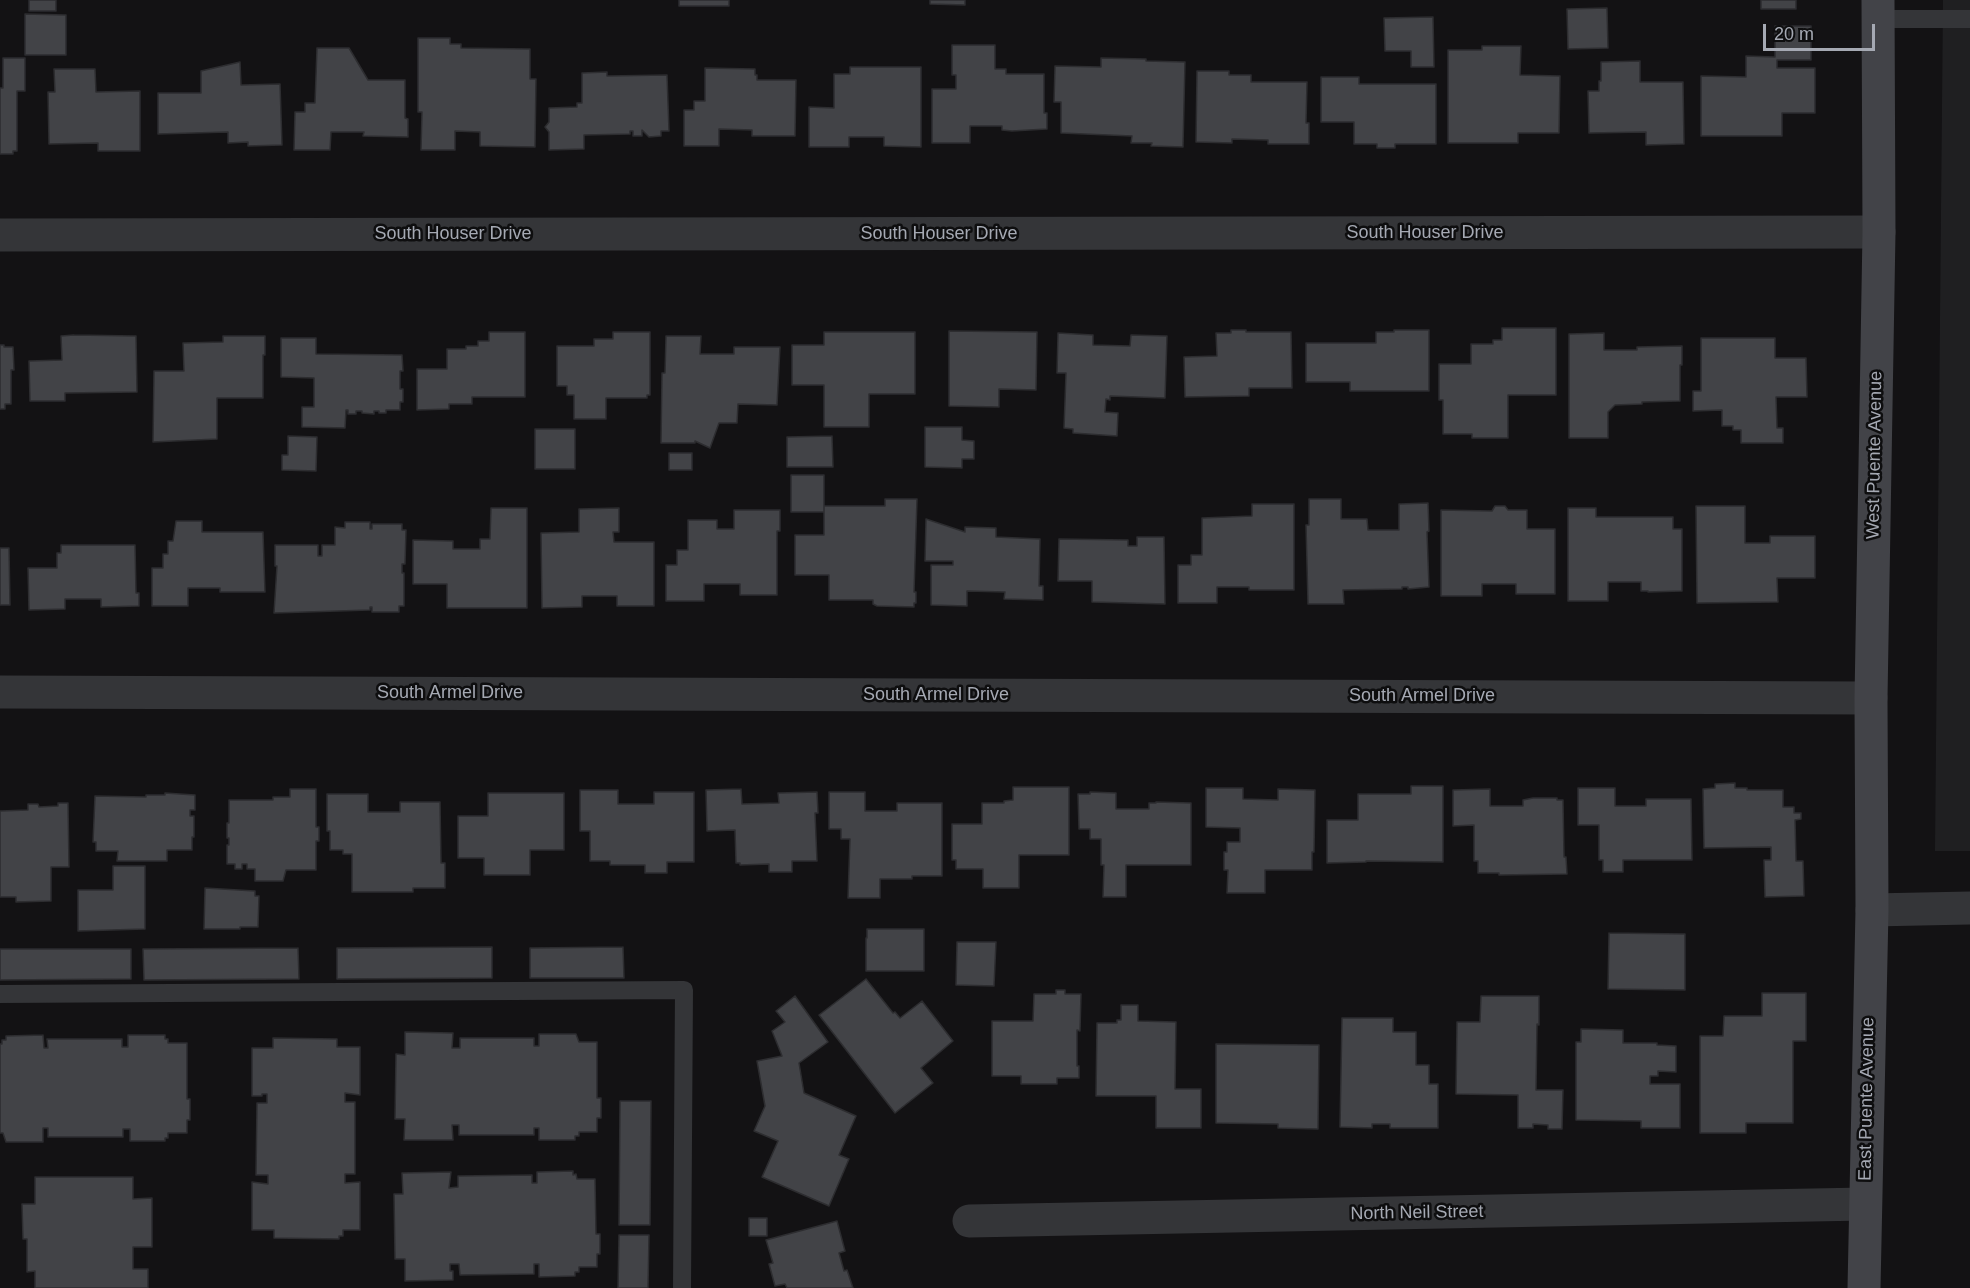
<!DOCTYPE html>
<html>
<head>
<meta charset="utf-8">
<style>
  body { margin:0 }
  #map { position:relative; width:1970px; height:1288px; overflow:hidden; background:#131214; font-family:Arial,sans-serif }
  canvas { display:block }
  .scale { position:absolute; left:1763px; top:24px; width:112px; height:27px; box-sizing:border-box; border:3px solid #a5a9b3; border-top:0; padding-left:8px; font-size:18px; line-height:21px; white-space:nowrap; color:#a5a9b3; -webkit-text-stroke:4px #0e0e0f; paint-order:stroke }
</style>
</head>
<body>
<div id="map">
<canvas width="1970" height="1288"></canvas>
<div class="scale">20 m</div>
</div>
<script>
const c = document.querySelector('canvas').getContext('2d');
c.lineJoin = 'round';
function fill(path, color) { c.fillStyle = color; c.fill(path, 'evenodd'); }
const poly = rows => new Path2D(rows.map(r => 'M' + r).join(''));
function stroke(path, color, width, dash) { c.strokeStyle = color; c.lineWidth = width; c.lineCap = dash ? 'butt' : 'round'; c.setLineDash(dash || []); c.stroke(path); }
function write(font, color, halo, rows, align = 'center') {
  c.font = font + ' Arial,sans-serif'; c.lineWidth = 5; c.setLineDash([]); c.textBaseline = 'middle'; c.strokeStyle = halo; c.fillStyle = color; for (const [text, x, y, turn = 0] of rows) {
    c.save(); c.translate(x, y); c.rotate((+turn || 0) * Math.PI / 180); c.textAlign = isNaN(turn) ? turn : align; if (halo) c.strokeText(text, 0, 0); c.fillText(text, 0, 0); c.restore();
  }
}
fill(poly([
  [1943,0,1970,0,1970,851,1935,851]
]), '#1f1f21');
const building = poly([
  [29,0,56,0,56,11,29,11,29,0],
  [679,0,729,0,729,6,679,6,679,0],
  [930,0,965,0,965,5,930,4,930,0],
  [1761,0,1796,0,1796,9,1761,9,1761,0],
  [1607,8,1608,48,1568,49,1567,9,1607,8],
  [25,14,66,15,66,55,25,55,25,14],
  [1433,17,1434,67,1411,67,1411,51,1385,51,1384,18,1433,17],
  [1775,26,1811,26,1811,60,1777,60,1777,68,1815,68,1815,113,1782,113,1782,136,1701,136,1701,76,1746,77,1746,56,1775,57,1775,26],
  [418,38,450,38,450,44,461,44,461,48,530,49,530,79,536,79,535,147,480,146,480,132,455,131,455,150,421,150,422,112,418,112,418,38],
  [952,45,995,45,995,69,1006,69,1006,74,1044,74,1044,113,1047,113,1047,129,1012,131,1002,130,1002,126,970,126,970,143,932,143,932,89,956,89,956,75,952,75,952,45],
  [1482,46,1521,46,1520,75,1560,76,1559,133,1518,133,1518,143,1448,143,1448,50,1482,50,1482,46],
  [317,48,349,48,368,80,405,80,405,118,408,119,408,137,363,136,364,132,331,132,330,150,294,150,295,112,305,112,305,103,315,103,317,48],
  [3,58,25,58,25,91,17,91,17,151,13,151,13,154,0,154,0,88,3,88,3,58],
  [1101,58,1146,59,1146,61,1185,62,1183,147,1151,146,1152,143,1131,143,1132,136,1061,133,1061,102,1054,102,1055,66,1101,67,1101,58],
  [1640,61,1640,82,1683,82,1684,144,1646,145,1646,132,1589,133,1588,91,1599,91,1599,81,1601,81,1601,62,1640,61],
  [240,62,241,85,280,84,282,145,248,146,248,142,228,143,228,132,158,134,158,93,201,93,201,71,240,62],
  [850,67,921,67,921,147,884,146,884,137,849,137,849,147,809,147,809,107,834,108,834,74,850,74,850,67],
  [705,68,755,69,755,75,757,75,757,80,796,80,795,136,752,136,752,130,719,129,719,146,684,146,684,110,694,110,694,101,705,101,705,68],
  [54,69,95,69,96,92,140,91,140,151,98,151,98,143,49,144,48,92,55,92,54,69],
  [1197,71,1229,71,1229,75,1251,75,1251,82,1307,82,1306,123,1309,123,1309,144,1268,144,1268,140,1232,139,1232,143,1196,142,1197,71],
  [607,72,607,76,667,75,669,131,661,131,661,136,649,137,642,130,642,136,633,136,633,131,630,131,630,134,584,135,584,149,549,150,549,132,545,127,549,122,549,108,577,107,577,103,582,103,582,73,607,72],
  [1321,77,1359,77,1359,84,1436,84,1436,144,1395,144,1395,148,1377,148,1377,144,1354,144,1354,122,1321,122,1321,77],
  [1502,328,1556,328,1556,395,1508,395,1508,438,1472,438,1472,434,1443,434,1443,400,1439,400,1439,364,1471,364,1471,344,1493,344,1493,340,1502,340,1502,328],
  [1231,330,1246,330,1246,332,1291,332,1292,388,1249,388,1249,396,1185,397,1184,357,1217,356,1216,333,1231,333,1231,330],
  [1394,330,1429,330,1429,391,1350,391,1350,382,1306,382,1306,343,1376,343,1376,332,1394,332,1394,330],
  [949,331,1037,332,1036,390,999,389,999,407,949,406,949,331],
  [489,332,525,332,525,397,472,397,472,404,449,404,449,409,417,410,417,369,447,369,447,349,466,349,466,346,478,346,478,341,489,341,489,332],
  [613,332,650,332,650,395,647,395,647,398,606,398,606,419,574,419,574,395,567,395,567,386,557,386,557,346,594,346,594,339,613,339,613,332],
  [824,332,915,332,915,394,869,394,869,427,824,427,824,385,792,385,792,345,824,345,824,332],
  [1058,333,1093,335,1093,345,1130,346,1131,335,1167,336,1165,398,1110,396,1110,400,1106,399,1105,412,1118,413,1117,436,1073,433,1073,429,1064,428,1066,373,1057,373,1058,333],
  [1604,333,1604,350,1637,350,1637,347,1682,346,1682,365,1680,365,1680,401,1642,402,1642,404,1615,405,1608,412,1608,438,1569,438,1569,334,1604,333],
  [74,335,136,336,137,392,65,393,65,401,30,401,29,361,62,360,61,336,74,335],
  [223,336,265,336,265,355,263,355,263,398,217,398,217,439,153,442,154,371,184,371,183,343,223,342,223,336],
  [666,336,701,336,700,354,734,354,734,347,780,347,777,405,738,404,737,423,719,423,710,448,695,441,695,443,661,443,662,373,665,373,666,336],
  [281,338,316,338,316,354,402,355,403,371,400,371,400,389,403,389,403,402,400,402,400,410,386,410,386,413,379,413,379,411,374,411,374,414,362,413,362,411,356,411,356,414,348,414,348,410,346,410,345,428,302,427,302,407,314,407,314,378,281,377,281,338],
  [1701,338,1775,338,1775,358,1806,358,1807,397,1776,397,1777,428,1783,428,1783,443,1741,443,1741,430,1733,430,1733,426,1722,426,1722,410,1693,411,1693,391,1701,391,1701,338],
  [0,345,4,345,4,347,13,347,14,370,11,370,11,404,5,404,5,409,0,409,0,345],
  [925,427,962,427,962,440,974,441,974,459,962,459,962,468,925,467,925,427],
  [535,429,575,429,575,469,535,469,535,429],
  [288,436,317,437,316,471,282,470,282,455,288,455,288,436],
  [832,436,833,467,787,467,787,437,832,436],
  [669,453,692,453,692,470,669,470,669,453],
  [791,475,824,475,824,512,791,512,791,475],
  [885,499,917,499,914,592,916,592,916,603,914,603,914,607,877,606,873,604,873,600,829,600,829,575,795,575,795,535,824,535,824,506,885,506,885,499],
  [1309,499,1341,499,1341,519,1367,519,1368,530,1399,530,1399,504,1428,503,1429,531,1427,532,1429,587,1408,589,1408,587,1402,587,1402,589,1343,590,1344,604,1308,604,1306,525,1309,525,1309,499],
  [1252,504,1294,504,1294,590,1249,590,1249,587,1217,587,1217,603,1178,603,1178,565,1191,565,1191,555,1202,555,1202,518,1252,516,1252,504],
  [1495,506,1505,506,1508,510,1527,510,1527,529,1555,529,1555,594,1516,594,1516,584,1482,584,1482,596,1441,596,1441,510,1492,511,1495,506],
  [1696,506,1745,506,1745,543,1770,543,1770,536,1815,536,1815,578,1777,578,1778,602,1697,603,1696,506],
  [491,508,527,508,527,608,447,608,447,584,413,584,413,540,453,541,453,549,480,549,480,539,490,539,491,508],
  [619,508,619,532,613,532,614,542,654,542,654,606,617,606,617,596,582,596,582,607,542,608,541,533,579,532,579,509,619,508],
  [1568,508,1596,508,1596,517,1673,517,1673,529,1682,529,1682,591,1648,592,1648,591,1641,591,1641,582,1608,582,1608,601,1568,601,1568,508],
  [734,510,780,510,780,531,777,531,777,595,740,595,740,584,704,584,704,601,666,601,666,565,677,565,677,550,688,550,688,520,717,520,717,529,734,529,734,510],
  [926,519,965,532,965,527,996,528,996,537,1040,539,1039,586,1043,586,1043,600,1004,599,1005,592,967,591,967,606,931,605,931,565,953,565,953,561,925,561,926,519],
  [176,521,202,521,202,532,263,532,265,592,220,592,220,588,188,588,188,606,152,606,152,568,163,568,163,554,168,554,168,541,173,541,176,521],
  [345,522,370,522,370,529,372,529,372,524,402,524,402,530,406,530,405,564,402,564,402,573,404,573,404,606,399,606,399,612,372,612,372,607,370,607,370,610,274,613,277,566,275,566,275,545,318,545,318,556,322,556,322,545,335,545,335,527,345,528,345,522],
  [1137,537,1164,537,1165,604,1092,602,1092,581,1058,581,1059,539,1128,540,1128,546,1137,546,1137,537],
  [61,545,135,545,136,593,139,593,139,606,101,607,101,599,65,599,65,609,29,610,28,568,57,568,57,553,61,553,61,545],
  [0,548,9,548,10,605,0,605,0,548],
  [1735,783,1735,788,1747,788,1747,790,1783,790,1783,807,1794,807,1794,813,1801,813,1801,819,1795,820,1796,861,1803,861,1804,896,1765,897,1764,860,1771,860,1771,847,1704,848,1703,789,1715,788,1715,784,1735,783],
  [1411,786,1443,786,1443,862,1366,861,1366,862,1327,863,1327,820,1358,820,1358,794,1411,794,1411,786],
  [1013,787,1069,787,1069,855,1019,855,1019,888,983,888,983,869,956,869,956,860,952,860,952,824,982,824,982,803,1004,803,1004,801,1013,800,1013,787],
  [1206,788,1243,788,1243,799,1278,800,1278,789,1315,790,1314,852,1312,852,1312,870,1265,870,1265,893,1227,893,1228,870,1224,870,1224,852,1227,852,1227,842,1240,842,1240,828,1206,827,1206,788],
  [1578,788,1615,788,1615,806,1646,806,1646,799,1691,799,1692,860,1623,860,1623,872,1603,872,1603,860,1599,860,1599,825,1578,825,1578,788],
  [290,789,316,789,316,827,319,827,319,841,316,841,316,870,286,870,283,881,255,881,255,869,247,869,247,864,242,864,242,869,235,869,235,864,227,864,227,845,229,845,229,838,227,838,227,823,229,823,229,800,273,800,273,797,290,797,290,789],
  [741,789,742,804,779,803,778,793,817,792,818,813,815,813,817,861,792,861,792,872,769,872,769,864,740,865,740,863,736,863,735,830,707,831,706,790,741,789],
  [1490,789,1490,806,1523,806,1523,800,1533,798,1557,798,1557,800,1563,800,1564,857,1566,857,1567,874,1499,875,1499,873,1478,873,1478,861,1474,861,1474,825,1453,826,1453,790,1490,789],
  [580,790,618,790,618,804,654,804,654,792,694,792,694,862,667,862,667,873,645,873,645,865,610,865,610,861,590,861,590,831,580,831,580,790],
  [829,792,865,792,865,811,897,811,897,803,942,803,942,876,912,876,912,879,880,879,880,898,848,898,850,839,841,839,841,829,829,829,829,792],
  [1090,792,1116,793,1116,809,1149,809,1149,803,1156,803,1156,802,1191,803,1191,865,1126,865,1126,897,1103,897,1104,865,1101,865,1101,839,1090,839,1090,829,1079,829,1078,794,1090,794,1090,792],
  [165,793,195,795,195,810,190,810,190,816,194,816,194,837,192,837,192,850,167,850,167,861,117,861,118,851,96,851,96,842,93,842,95,796,146,797,146,795,165,795,165,793],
  [488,793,564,793,564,850,530,850,530,875,484,875,484,858,458,858,458,816,488,816,488,793],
  [327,794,368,794,368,812,400,812,400,802,440,802,441,863,445,863,445,888,413,888,413,892,352,892,352,854,343,854,343,850,330,850,330,831,327,831,327,794],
  [58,803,68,803,69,867,51,867,51,901,16,902,16,897,0,897,0,811,28,810,28,804,38,804,39,807,58,806,58,803],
  [113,866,145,866,145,929,78,931,78,890,113,890,113,866],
  [205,888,255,891,255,896,259,896,258,927,240,927,240,929,204,929,205,888],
  [867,929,924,929,924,971,866,971,866,938,867,938,867,929],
  [1609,933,1685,934,1685,990,1608,989,1609,933],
  [957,942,996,942,994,986,956,985,957,942],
  [492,947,492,978,337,979,337,948,492,947],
  [623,947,624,978,530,978,530,948,623,947],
  [298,948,299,979,144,980,143,949,298,948],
  [0,949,131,949,131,979,0,980,0,949],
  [866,979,893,1013,895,1012,900,1018,922,1001,953,1041,921,1068,933,1083,895,1113,819,1015,866,979],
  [1056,990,1065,990,1065,994,1081,994,1080,1031,1077,1030,1077,1066,1079,1066,1079,1078,1057,1078,1057,1084,1021,1084,1021,1076,992,1076,992,1021,1033,1021,1034,994,1056,994,1056,990],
  [1762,993,1806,993,1806,1041,1793,1041,1793,1123,1746,1123,1746,1133,1700,1133,1700,1036,1723,1036,1724,1016,1762,1016,1762,993],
  [795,996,828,1042,799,1063,804,1093,856,1116,839,1155,849,1159,829,1206,762,1177,778,1141,754,1131,765,1106,757,1061,782,1056,772,1031,785,1022,776,1011,795,996],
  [1481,996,1539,996,1539,1025,1537,1024,1536,1090,1563,1090,1562,1129,1548,1129,1548,1125,1533,1124,1533,1128,1518,1128,1518,1095,1456,1094,1457,1022,1480,1022,1481,996],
  [1121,1005,1138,1005,1138,1021,1176,1022,1175,1089,1201,1089,1201,1128,1156,1128,1156,1096,1096,1096,1097,1023,1117,1023,1117,1020,1121,1020,1121,1005],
  [1342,1018,1393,1018,1393,1032,1416,1032,1416,1065,1429,1065,1429,1084,1438,1084,1438,1128,1390,1128,1390,1124,1372,1124,1372,1128,1340,1127,1342,1018],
  [1581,1029,1623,1030,1623,1043,1657,1043,1657,1045,1676,1046,1676,1072,1658,1071,1658,1076,1650,1076,1650,1084,1680,1084,1680,1128,1641,1128,1641,1121,1576,1120,1576,1042,1581,1042,1581,1029],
  [405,1032,453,1033,452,1048,460,1048,460,1038,534,1038,534,1046,539,1046,539,1034,576,1034,579,1042,597,1042,597,1098,601,1098,601,1118,597,1118,597,1132,579,1132,579,1136,575,1136,575,1140,539,1140,539,1128,534,1128,534,1135,459,1135,459,1125,452,1125,453,1140,404,1140,405,1119,395,1119,396,1054,405,1055,405,1032],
  [43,1035,44,1048,48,1048,47,1039,122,1039,122,1047,128,1047,128,1035,165,1035,165,1039,168,1039,168,1043,187,1043,187,1099,190,1099,190,1120,187,1120,187,1133,168,1133,168,1138,165,1138,165,1141,130,1141,130,1129,123,1129,123,1137,48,1137,48,1128,43,1128,43,1142,6,1142,3,1133,0,1133,0,1044,2,1044,2,1040,6,1040,6,1036,43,1035],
  [273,1038,337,1039,337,1047,360,1047,360,1095,345,1093,345,1102,355,1102,355,1174,345,1174,345,1183,360,1182,360,1230,343,1230,343,1236,339,1236,339,1239,274,1238,274,1230,252,1230,252,1182,268,1184,268,1175,256,1175,257,1103,267,1103,267,1094,262,1094,262,1096,252,1096,252,1048,273,1048,273,1038],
  [1216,1044,1319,1045,1318,1129,1278,1128,1278,1124,1216,1123,1216,1044],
  [620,1101,651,1101,650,1225,619,1225,620,1101],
  [573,1171,573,1175,576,1174,577,1179,595,1179,596,1234,600,1234,600,1254,597,1254,597,1267,579,1267,579,1272,575,1272,575,1276,539,1277,539,1264,534,1264,534,1274,460,1275,459,1264,450,1264,450,1271,453,1271,453,1280,405,1281,405,1259,395,1259,394,1194,403,1194,402,1173,451,1172,449,1188,458,1187,458,1176,532,1175,532,1183,537,1183,537,1172,573,1171],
  [35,1177,133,1177,133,1199,152,1198,152,1247,133,1247,133,1269,148,1269,148,1288,35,1288,35,1271,27,1272,27,1239,23,1239,22,1204,35,1204,35,1177],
  [749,1218,767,1218,767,1236,749,1236,749,1218],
  [837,1221,845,1251,839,1253,844,1271,847,1270,853,1288,787,1288,785,1284,775,1286,769,1264,773,1263,766,1240,837,1221],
  [619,1235,649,1235,648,1288,618,1288,619,1235]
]);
fill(building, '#424347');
stroke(building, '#2d2d30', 1.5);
stroke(poly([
  [1878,19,1970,19],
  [0,994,684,990,682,1288]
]), '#343538', 18);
stroke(poly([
  [0,235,1879,232],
  [0,692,1871,698],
  [1872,910,1970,908],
  [969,1221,1865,1204]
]), '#343538', 33);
stroke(poly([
  [1864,1288,1872,910,1871,698,1879,232,1878,0]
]), '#424348', 33);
write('18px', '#a5a9b3', '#0e0e0f', [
  ["South Houser Drive",1425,233],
  ["South Houser Drive",453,234],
  ["South Houser Drive",939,234],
  ["West Puente Avenue",1875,455,-89],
  ["South Armel Drive",450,693],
  ["South Armel Drive",936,695],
  ["South Armel Drive",1422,696],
  ["East Puente Avenue",1867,1099,-89],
  ["North Neil Street",1417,1213,-1]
]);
</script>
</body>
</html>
